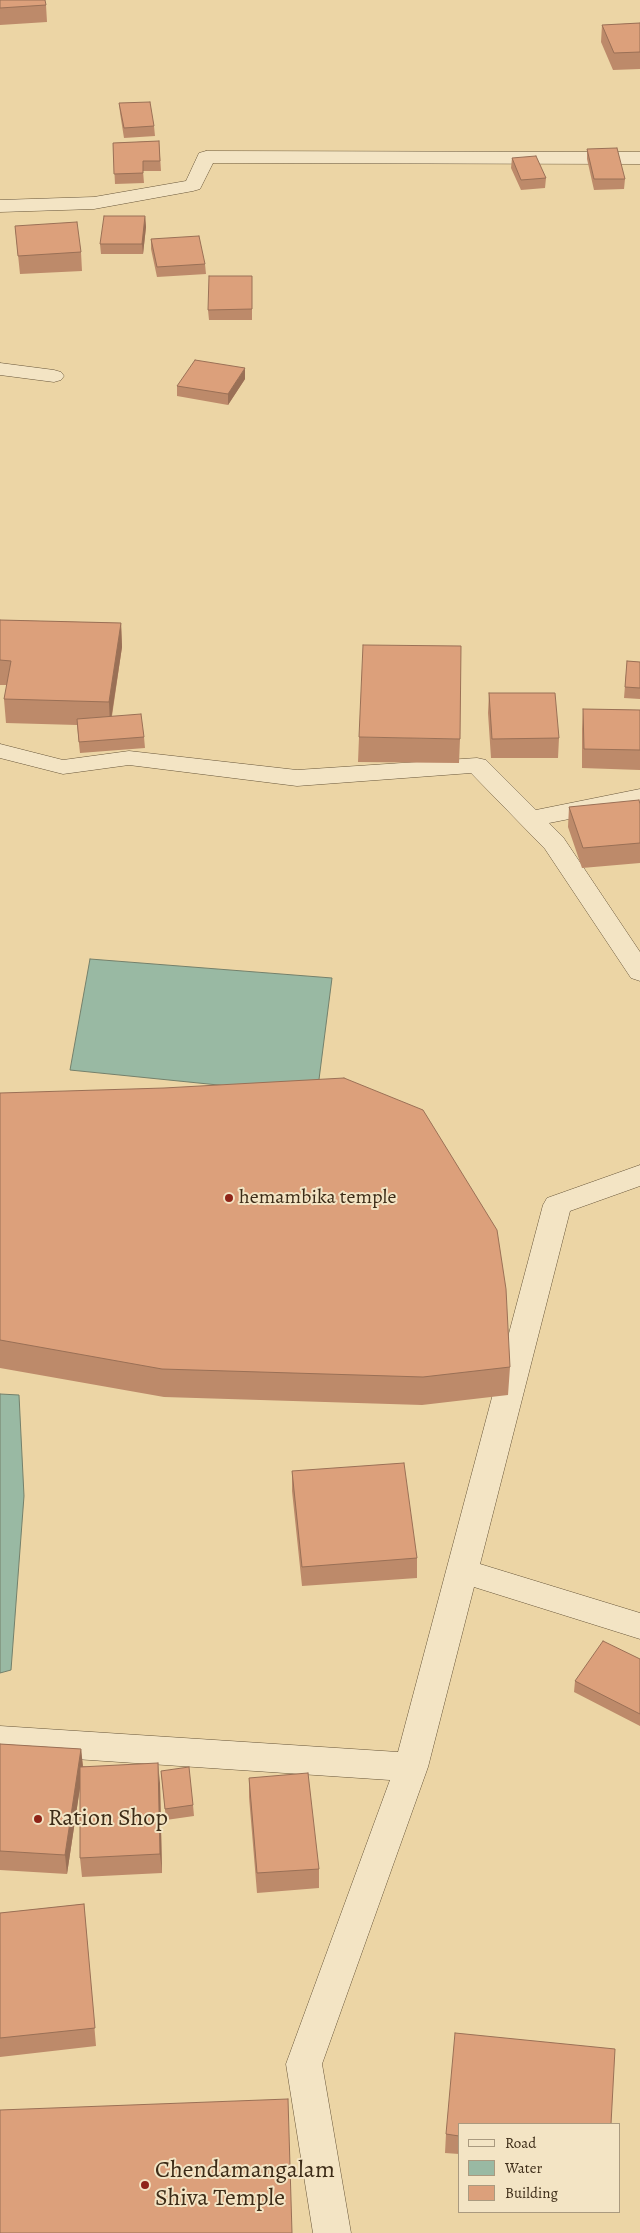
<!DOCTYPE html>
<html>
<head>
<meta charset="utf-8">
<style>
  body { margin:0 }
  #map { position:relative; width:640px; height:2233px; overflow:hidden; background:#ecd5a5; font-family:Alegreya,serif }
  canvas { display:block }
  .legend { position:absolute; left:458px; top:2123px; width:162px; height:90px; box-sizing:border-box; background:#f3e4c4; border:1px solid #aa9a7f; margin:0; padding:6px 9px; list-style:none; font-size:15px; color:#3c2b17 }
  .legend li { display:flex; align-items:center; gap:10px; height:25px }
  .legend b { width:25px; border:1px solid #aa9a7f }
</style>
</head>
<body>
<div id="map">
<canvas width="640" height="2233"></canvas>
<ul class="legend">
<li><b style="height:6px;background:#f3e4c4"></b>Road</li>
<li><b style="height:14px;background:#99b9a3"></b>Water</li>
<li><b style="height:14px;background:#dca07b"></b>Building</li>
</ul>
</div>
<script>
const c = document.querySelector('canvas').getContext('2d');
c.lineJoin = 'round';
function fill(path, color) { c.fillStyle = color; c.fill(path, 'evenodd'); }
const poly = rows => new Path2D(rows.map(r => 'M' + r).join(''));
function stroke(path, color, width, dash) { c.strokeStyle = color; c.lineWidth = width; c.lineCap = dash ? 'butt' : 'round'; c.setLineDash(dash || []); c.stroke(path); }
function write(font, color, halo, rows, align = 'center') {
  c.font = font + ' Alegreya,serif'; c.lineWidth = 4; c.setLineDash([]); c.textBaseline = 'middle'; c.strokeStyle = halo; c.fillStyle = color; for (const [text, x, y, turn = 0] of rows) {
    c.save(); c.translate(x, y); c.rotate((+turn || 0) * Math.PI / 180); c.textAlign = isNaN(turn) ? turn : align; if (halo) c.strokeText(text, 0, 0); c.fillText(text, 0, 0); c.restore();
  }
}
const water = poly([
  [90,959,332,978,317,1095,70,1070,90,959],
  [0,1394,19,1395,24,1496,11,1670,0,1673,0,1394]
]);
fill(water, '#99b9a3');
stroke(water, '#74806b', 1);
const street = poly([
  [206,151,640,152,640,164,213,163,200,189,193,191,94,209,0,212,0,200,94,197,186,181,199,153,206,151],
  [0,363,54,370,61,372,64,376,61,380,54,382,0,375,0,363],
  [0,744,63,760,129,751,297,770,477,758,486,760,536,810,640,789,640,805,549,823,563,837,640,952,640,981,631,978,545,849,471,773,297,786,129,765,63,774,0,758,0,744],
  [640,1165,640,1186,570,1211,480,1564,640,1613,640,1639,474,1587,428,1767,322,2064,351,2233,313,2233,286,2064,390,1780,0,1754,0,1726,398,1752,543,1205,547,1198,640,1165]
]);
stroke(street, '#68563a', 1);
fill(street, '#f3e4c4');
fill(poly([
  [0,0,46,5,47,22,0,25],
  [640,23,640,69,613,70,601,42,602,25],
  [119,103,154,126,155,136,124,138,120,113],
  [159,141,161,171,143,171,144,183,115,184,113,143],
  [587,149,625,179,624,189,594,190,587,159],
  [512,158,546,178,545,188,521,190,511,168],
  [145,216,146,227,143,254,101,254,100,244],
  [15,226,81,252,82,271,20,274],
  [151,239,205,264,206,274,157,277,151,249],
  [252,276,252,320,209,320,208,310],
  [245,379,228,405,177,396,177,386],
  [0,620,121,623,122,647,112,716,144,737,145,748,80,753,77,725,6,723,4,699,7,685,0,685],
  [627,661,640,662,640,699,624,698],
  [489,693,559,738,558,758,491,758,488,713],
  [583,709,640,710,640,770,582,768,582,729],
  [359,737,460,739,459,763,358,762],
  [640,804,640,863,582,868,568,827,569,807],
  [0,1093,510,1367,508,1395,422,1405,164,1397,0,1368],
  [292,1471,417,1558,417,1578,302,1586,292,1491],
  [640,1659,640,1726,574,1692,575,1681],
  [0,1744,81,1749,83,1766,160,1783,162,1873,82,1877,80,1858,80,1787,67,1874,0,1870],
  [161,1771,193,1805,194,1816,166,1820],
  [249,1778,319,1869,319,1888,257,1893,249,1797],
  [84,1904,96,2046,0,2057,0,1913],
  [459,2124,459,2154,445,2153,446,2134]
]), '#bd8a6a');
fill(poly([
  [145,216,146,227,143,254,142,244],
  [245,368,245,379,228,405,228,394],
  [121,623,122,647,110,726,109,702],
  [81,1749,83,1768,67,1874,65,1855],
  [158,1763,160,1783,162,1873,160,1854]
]), '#9a7056');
const building = poly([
  [0,0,45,0,46,5,0,8,0,0],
  [640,23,640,52,614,53,602,25,640,23],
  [150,102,154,126,124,128,119,103,150,102],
  [159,141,160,161,143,161,143,173,114,174,113,143,159,141],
  [617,148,625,179,594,179,587,149,617,148],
  [536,156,546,178,521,180,512,158,536,156],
  [104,216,145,216,142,244,100,244,104,216],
  [77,222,81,252,18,256,15,226,77,222],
  [199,236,205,264,157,267,151,239,199,236],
  [209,276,252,276,252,309,208,310,209,276],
  [195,360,245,368,228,394,177,386,195,360],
  [0,620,121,623,109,702,4,699,11,661,0,660,0,620],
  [363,645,461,646,460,739,359,737,363,645],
  [627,661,640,662,640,688,625,687,627,661],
  [489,693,555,693,559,738,492,739,489,693],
  [583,709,640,710,640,750,584,749,583,709],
  [141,714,144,737,79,742,77,719,141,714],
  [639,800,640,804,640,843,583,848,569,807,639,800],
  [344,1078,423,1110,497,1230,506,1289,510,1367,423,1377,162,1369,0,1340,0,1093,164,1088,344,1078],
  [404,1463,417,1558,302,1567,292,1471,404,1463],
  [603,1641,640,1659,640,1714,575,1681,603,1641],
  [0,1744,81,1749,65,1855,0,1851,0,1744],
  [158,1763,160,1854,80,1858,80,1767,158,1763],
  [189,1767,193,1805,165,1809,161,1771,189,1767],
  [308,1773,319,1869,257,1873,249,1778,308,1773],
  [84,1904,95,2028,0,2038,0,1913,84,1904],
  [455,2033,615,2049,611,2124,459,2124,459,2136,446,2134,455,2033],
  [288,2099,292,2233,0,2233,0,2110,288,2099]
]);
fill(building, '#dca07b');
stroke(building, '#9a7056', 1);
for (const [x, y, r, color] of [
  [229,1198,5,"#8f2418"],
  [38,1819,5,"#8f2418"],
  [145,2185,5,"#8f2418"]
]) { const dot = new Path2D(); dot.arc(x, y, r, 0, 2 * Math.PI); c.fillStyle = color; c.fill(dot); stroke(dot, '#f3e4c4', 2); }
write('20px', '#3c2b17', '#f3e4c4', [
  ["hemambika temple",239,1198]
], 'left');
write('24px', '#3c2b17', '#f3e4c4', [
  ["Ration Shop",48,1819],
  ["Chendamangalam",155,2171],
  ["Shiva Temple",155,2199]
], 'left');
</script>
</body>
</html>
